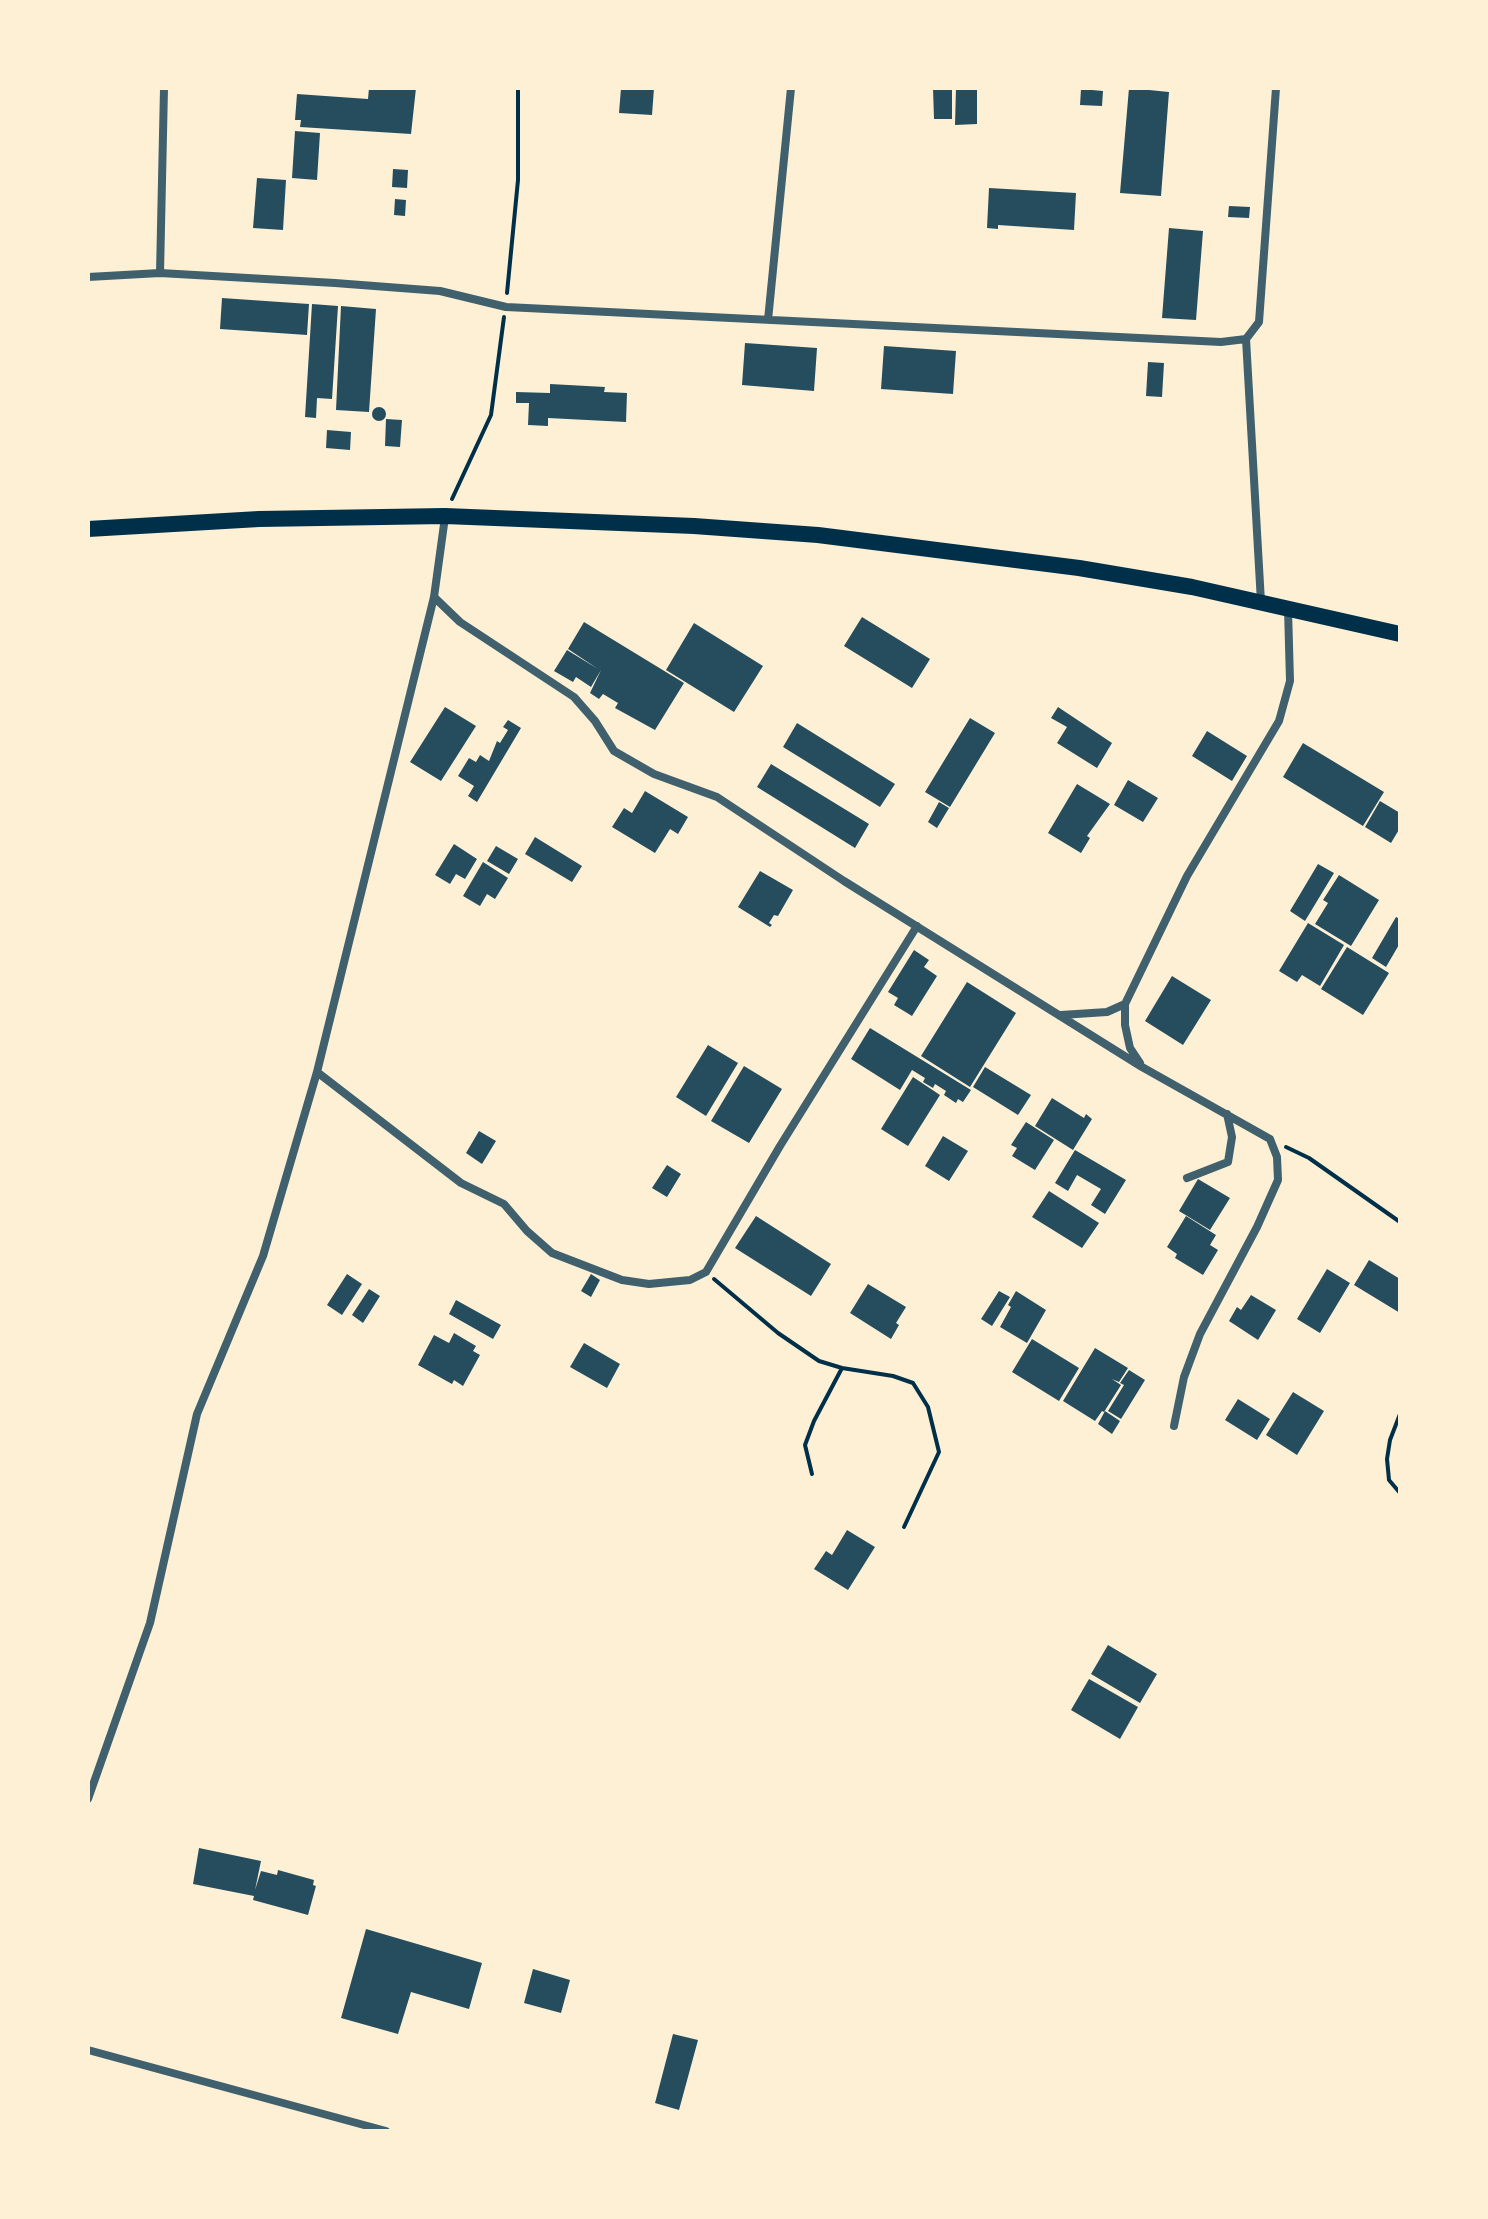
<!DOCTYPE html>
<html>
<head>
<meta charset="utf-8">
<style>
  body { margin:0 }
  #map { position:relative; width:1488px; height:2219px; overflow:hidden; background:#fdf0d5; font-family:Arial,sans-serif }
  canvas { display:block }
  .frame { position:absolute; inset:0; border:90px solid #fdf0d5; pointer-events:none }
</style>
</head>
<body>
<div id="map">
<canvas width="1488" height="2219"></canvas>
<div class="frame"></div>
</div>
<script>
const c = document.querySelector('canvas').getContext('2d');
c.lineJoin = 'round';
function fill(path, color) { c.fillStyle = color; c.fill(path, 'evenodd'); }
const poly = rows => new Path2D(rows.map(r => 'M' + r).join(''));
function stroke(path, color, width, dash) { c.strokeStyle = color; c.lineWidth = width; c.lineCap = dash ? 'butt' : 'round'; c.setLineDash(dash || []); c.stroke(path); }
fill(poly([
  [369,88,416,88,411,134,300,127,301,120,295,120,297,94,368,99],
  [621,88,654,88,652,115,619,113],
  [933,88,952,88,952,119,934,119],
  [956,88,977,88,977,124,955,125],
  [1129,88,1169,92,1161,196,1120,193],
  [1081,89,1103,91,1102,106,1080,105],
  [295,131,320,133,317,180,292,178],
  [393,169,408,170,407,188,392,187],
  [257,178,286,180,283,230,253,228],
  [989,188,1076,193,1074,230,998,225,998,229,987,228],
  [395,199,406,200,405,216,394,215],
  [1229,206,1250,207,1249,218,1228,217],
  [1169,228,1203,231,1196,320,1162,318],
  [222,298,309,304,307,335,220,329],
  [312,304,338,306,332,399,317,398,316,418,305,417],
  [341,306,376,309,369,412,336,410],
  [745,343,817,348,814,391,742,385],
  [884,346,956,351,953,394,881,389],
  [1148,362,1164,363,1162,397,1146,396],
  [550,384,605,387,604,392,627,393,626,422,548,418,548,426,528,425,529,403,516,403,516,392,550,393],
  '372 414a7 7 0 1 1 14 0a7 7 0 1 1-14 0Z',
  [386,419,402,420,400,447,385,446],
  [327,430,351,432,350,450,326,448],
  [862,617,930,659,912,688,844,646],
  [584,622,684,683,655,730,615,708,618,703,603,694,599,699,590,693,601,670,591,687,576,677,573,682,554,671,567,650,598,669,568,649],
  [694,623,763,666,734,712,666,670],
  [445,707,476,726,441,781,410,762],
  [1058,707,1112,743,1097,768,1057,743,1067,727,1051,718],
  [970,718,995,733,950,807,925,792],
  [508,720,521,728,477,802,468,796,474,786,458,776,469,758,476,762,480,755,489,761,497,741,500,743,508,730,503,727],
  [797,723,895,784,880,807,783,747],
  [1207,731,1247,756,1232,781,1192,756],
  [1303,743,1384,792,1363,826,1283,777],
  [771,764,869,824,855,848,757,787],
  [1128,780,1158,798,1143,822,1114,805],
  [1077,784,1110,804,1087,836,1090,838,1081,853,1048,833],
  [645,791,688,817,678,834,670,829,655,853,612,827,624,808,632,813],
  [1380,801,1400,813,1400,828,1391,843,1365,827],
  [939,802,949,808,937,828,928,822],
  [535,837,582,866,572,882,525,854],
  [454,844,477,859,465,879,456,874,450,884,435,875],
  [496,846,518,859,509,874,487,861],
  [483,862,508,878,495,899,487,894,480,906,463,896],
  [1318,864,1334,873,1305,921,1290,911],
  [760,871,793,890,778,916,774,915,769,923,772,925,770,927,738,907],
  [1339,875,1379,900,1351,946,1315,924,1328,903,1323,900],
  [1396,917,1400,919,1400,943,1386,967,1372,958],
  [1308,923,1344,945,1320,986,1302,975,1297,982,1279,971],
  [1347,947,1389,973,1363,1015,1321,989],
  [914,950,929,960,924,967,937,976,912,1016,894,1005,898,998,888,992],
  [1172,976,1211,1000,1183,1045,1145,1021],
  [967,982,1016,1013,970,1087,921,1056],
  [870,1028,971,1090,963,1102,958,1099,956,1103,944,1095,946,1091,935,1084,933,1088,923,1082,925,1078,912,1070,900,1090,851,1059],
  [708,1045,738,1063,706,1116,676,1097],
  [744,1066,782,1089,749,1143,711,1121],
  [985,1067,1031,1095,1018,1115,973,1087],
  [913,1077,940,1095,908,1146,881,1129],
  [1052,1098,1084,1118,1086,1114,1092,1119,1073,1150,1035,1126],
  [1026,1122,1054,1140,1035,1170,1012,1156,1017,1148,1011,1145],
  [479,1131,496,1141,482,1164,466,1153],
  [943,1136,968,1151,949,1181,925,1166],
  [1075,1150,1126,1180,1105,1214,1091,1205,1101,1189,1077,1175,1068,1191,1055,1183],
  [667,1165,681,1174,667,1197,652,1188],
  [1198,1179,1230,1198,1210,1230,1179,1211],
  [1049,1191,1099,1223,1082,1248,1032,1217],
  [756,1216,831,1264,811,1296,735,1248],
  [1186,1216,1216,1235,1210,1245,1218,1250,1203,1275,1175,1258,1177,1254,1167,1247],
  [1369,1260,1400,1279,1400,1313,1354,1285],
  [1327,1269,1350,1283,1320,1333,1297,1319],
  [347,1274,362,1284,342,1315,327,1305],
  [591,1274,600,1280,591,1297,581,1291],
  [868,1284,906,1307,896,1323,899,1325,891,1339,850,1313],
  [369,1289,380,1296,363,1323,352,1315],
  [999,1291,1010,1297,992,1326,981,1319],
  [1016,1291,1046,1310,1027,1343,1000,1327,1011,1307,1008,1305],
  [1251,1295,1276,1310,1258,1340,1229,1321,1237,1307,1241,1310],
  [456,1300,501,1325,493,1339,449,1314],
  [454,1333,476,1346,473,1351,480,1355,463,1386,454,1380,452,1384,418,1365,434,1335,449,1343],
  [1032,1339,1079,1368,1059,1401,1012,1372],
  [584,1343,620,1364,607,1388,570,1367],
  [1095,1348,1128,1368,1119,1382,1112,1379,1121,1385,1104,1412,1102,1411,1095,1421,1063,1401],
  [1129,1370,1145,1380,1121,1419,1108,1411,1124,1385,1120,1383],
  [1293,1392,1324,1411,1297,1455,1266,1435],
  [1238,1399,1270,1419,1257,1440,1225,1420],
  [1105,1411,1120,1421,1112,1434,1098,1424],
  [847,1530,875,1547,848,1590,814,1569,826,1551,832,1555],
  [1108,1645,1157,1674,1140,1703,1091,1674],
  [1089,1679,1138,1707,1120,1739,1071,1710],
  [199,1848,261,1861,255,1890,261,1871,277,1875,278,1870,314,1880,313,1885,316,1886,308,1915,253,1900,254,1896,193,1884],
  [366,1929,482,1963,469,2009,411,1992,398,2034,341,2018],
  [533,1969,570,1980,561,2013,524,2003],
  [673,2034,698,2040,679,2110,655,2103]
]), '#264d5e');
stroke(poly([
  [507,293,518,180,518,88],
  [452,499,491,415,504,317],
  [1286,1147,1309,1158,1400,1222],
  [714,1279,778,1333,819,1361,842,1368,893,1376,913,1383,928,1407,939,1452,904,1527],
  [1400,1414,1390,1440,1387,1459,1389,1480,1400,1493],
  [812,1474,805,1445,814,1421,842,1368]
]), '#003049', 4);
stroke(poly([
  [160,273,164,88],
  [88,277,160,273,335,283,440,291,506,307,1221,342,1246,339],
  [768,320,791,88],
  [434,597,460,622,574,697,595,721,614,751,654,774,717,797,844,881,1142,1067,1270,1139,1277,1157,1278,1180,1257,1227,1200,1334,1184,1377,1174,1426],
  [1261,602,1246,339,1259,322,1276,88],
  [1061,1015,1107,1012,1125,1004],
  [1140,1063,1130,1048,1125,1025,1125,1004,1187,876,1279,721,1290,681,1288,609],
  [317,1072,461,1183,504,1204,527,1231,552,1253,622,1280,649,1284,690,1280,706,1272,780,1146,917,926],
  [1187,1178,1228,1162,1232,1137,1227,1114],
  [88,1799,150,1623,197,1414,263,1256,317,1072,434,597,445,517],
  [88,2050,386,2131]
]), '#3f606c', 8);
stroke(poly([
  [88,529,259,519,445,516,694,526,818,535,1079,568,1192,587,1400,634]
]), '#003049', 16);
</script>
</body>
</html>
